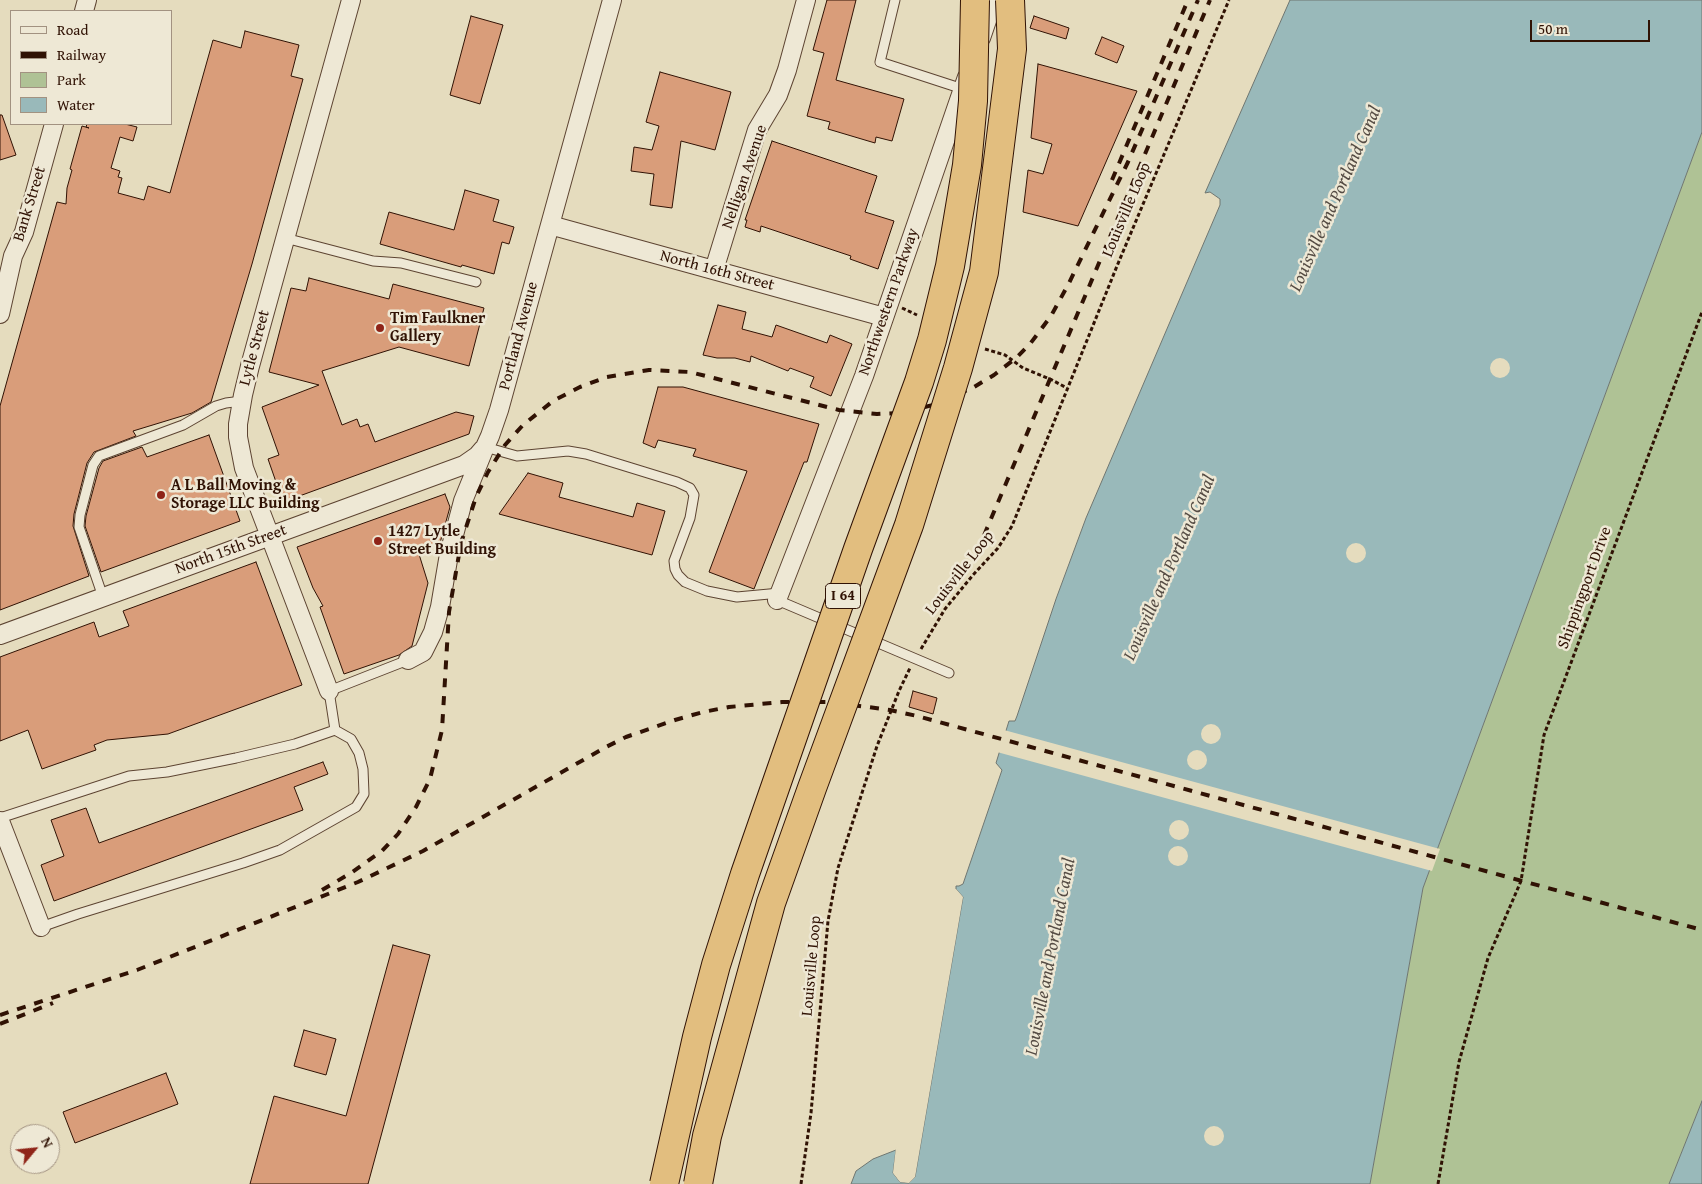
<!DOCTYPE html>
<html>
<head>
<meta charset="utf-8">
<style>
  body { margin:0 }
  #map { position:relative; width:1702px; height:1184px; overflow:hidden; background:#e5dcbe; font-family:"Gentium Book Plus",serif }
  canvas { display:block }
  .legend { position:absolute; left:10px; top:10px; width:162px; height:115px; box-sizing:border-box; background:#eee8d5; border:1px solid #a29281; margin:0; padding:6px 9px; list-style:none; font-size:15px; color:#301204 }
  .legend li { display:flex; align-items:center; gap:10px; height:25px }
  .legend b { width:25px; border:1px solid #a29281 }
  .north { position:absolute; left:10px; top:1124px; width:50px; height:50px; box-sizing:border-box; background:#eee8d5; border:1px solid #a29281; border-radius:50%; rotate:62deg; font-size:14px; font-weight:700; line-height:20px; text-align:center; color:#301204 }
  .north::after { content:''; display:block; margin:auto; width:18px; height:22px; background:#8f2418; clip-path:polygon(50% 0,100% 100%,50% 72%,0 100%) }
  .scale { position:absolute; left:1530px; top:20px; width:120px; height:22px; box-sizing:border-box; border:2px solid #301204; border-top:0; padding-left:6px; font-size:15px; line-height:18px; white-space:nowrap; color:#301204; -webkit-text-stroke:4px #eee8d5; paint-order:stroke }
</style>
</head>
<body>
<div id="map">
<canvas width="1702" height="1184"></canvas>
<ul class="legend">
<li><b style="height:6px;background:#eee8d5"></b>Road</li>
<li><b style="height:6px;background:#301204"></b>Railway</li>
<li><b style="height:14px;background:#afc295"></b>Park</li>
<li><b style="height:14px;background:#99b9ba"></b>Water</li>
</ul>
<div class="north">N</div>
<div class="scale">50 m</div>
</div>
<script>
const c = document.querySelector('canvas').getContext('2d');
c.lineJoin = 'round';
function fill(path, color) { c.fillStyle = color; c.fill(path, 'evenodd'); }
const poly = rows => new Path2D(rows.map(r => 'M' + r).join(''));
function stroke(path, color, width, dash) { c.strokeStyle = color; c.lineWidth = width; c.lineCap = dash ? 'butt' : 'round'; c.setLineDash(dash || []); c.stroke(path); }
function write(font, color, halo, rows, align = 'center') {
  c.font = font + ' "Gentium Book Plus",serif'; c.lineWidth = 5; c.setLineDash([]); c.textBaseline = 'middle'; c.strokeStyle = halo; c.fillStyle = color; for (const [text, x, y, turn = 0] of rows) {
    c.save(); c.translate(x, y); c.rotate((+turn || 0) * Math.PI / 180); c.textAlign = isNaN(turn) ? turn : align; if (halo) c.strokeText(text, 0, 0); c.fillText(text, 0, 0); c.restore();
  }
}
fill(poly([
  [1702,132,1702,1101,1669,1184,1370,1184,1423,888]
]), '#afc295');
const water = poly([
  [1290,0,1702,0,1702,132,1423,888,1370,1184,851,1184,856,1171,873,1159,896,1150,893,1173,900,1182,909,1183,915,1177,963,897,956,889,956,886,959,886,963,884,1002,770,996,763,1009,721,1015,721,1017,716,1056,599,1086,518,1220,205,1220,199,1210,192,1205,193,1290,0],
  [1702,1101,1702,1184,1669,1184,1702,1101]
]);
fill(water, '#99b9ba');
stroke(water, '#6f7671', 1);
fill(poly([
  '1490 368a10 10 0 1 1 20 0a10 10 0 1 1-20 0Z',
  '1346 553a10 10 0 1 1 20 0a10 10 0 1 1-20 0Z',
  '1201 734a10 10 0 1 1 20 0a10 10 0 1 1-20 0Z',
  [1004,730,1440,849,1432,871,997,752],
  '1187 760a10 10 0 1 1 20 0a10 10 0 1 1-20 0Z',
  '1169 830a10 10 0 1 1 20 0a10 10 0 1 1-20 0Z',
  '1168 856a10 10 0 1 1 20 0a10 10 0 1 1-20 0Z',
  [954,889,956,889,963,897,915,1177,909,1183,900,1182,893,1173,896,1147,898,1150,895,1172,901,1180,908,1180,913,1176,960,897],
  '1204 1136a10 10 0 1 1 20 0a10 10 0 1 1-20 0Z'
]), '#e5dcbe');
const building = poly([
  [827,0,856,0,836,80,904,99,892,141,876,137,875,143,828,129,830,122,807,116,824,53,813,50,827,0],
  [471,16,503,25,480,104,450,95,471,16],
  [1034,16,1069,28,1066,39,1030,28,1034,16],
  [245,31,299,45,291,76,303,79,252,264,211,402,192,413,133,431,136,436,94,452,87,463,74,514,73,526,89,576,0,610,0,406,57,202,66,204,67,188,72,170,70,169,82,126,89,128,86,127,87,124,125,124,137,127,133,141,120,137,111,168,120,171,118,177,122,178,118,193,144,200,148,186,170,193,213,40,241,48,245,31],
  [1102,37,1124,46,1117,63,1095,54,1102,37],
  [1038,64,1137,91,1078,226,1023,212,1028,170,1043,174,1052,144,1031,138,1038,64],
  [660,72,731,92,715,150,681,141,672,208,650,205,654,174,631,171,634,147,652,150,659,126,646,122,660,72],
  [0,115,2,115,16,155,0,160,0,115],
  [772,141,877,176,865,212,894,221,878,269,850,259,851,256,761,226,760,232,745,227,747,220,745,220,772,141],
  [465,190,499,200,493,221,514,227,509,244,502,242,494,274,462,265,461,267,380,244,389,212,454,230,465,190],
  [309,278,389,299,393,284,484,308,469,366,399,347,322,371,342,425,357,419,360,427,368,424,375,442,456,412,474,416,469,434,283,502,268,459,279,455,262,407,319,385,269,372,291,288,306,291,309,278],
  [718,305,746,312,742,329,772,337,776,325,827,343,830,335,852,344,831,396,810,387,814,377,790,368,788,371,751,356,750,362,735,358,717,358,703,355,718,305],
  [658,387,683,387,819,424,807,462,804,462,754,589,709,572,747,471,693,456,696,449,658,440,655,448,643,443,658,387],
  [209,435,240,521,101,572,85,526,86,516,99,468,103,461,142,447,147,457,209,435],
  [528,473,563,483,559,497,633,517,637,503,665,511,652,555,499,514,528,473],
  [445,494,450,507,440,543,418,551,428,583,412,646,399,655,344,674,320,607,323,606,313,588,297,547,445,494],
  [256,562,302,685,168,734,107,740,94,745,96,750,42,769,28,730,0,741,0,657,94,622,99,637,129,626,123,611,256,562],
  [913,691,937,698,933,714,909,707,913,691],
  [323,762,328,774,294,787,303,810,54,901,41,865,64,856,51,820,86,808,99,843,323,762],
  [393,945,430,955,368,1184,250,1184,274,1096,346,1116,393,945],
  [304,1030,336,1039,326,1075,294,1066,304,1030],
  [166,1073,178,1104,75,1143,63,1112,166,1073]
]);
fill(building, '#d99d7a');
stroke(building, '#301204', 1);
const lane = poly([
  [895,0,880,62,963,89],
  [285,238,373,261,401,263,476,282],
  [485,447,517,456,568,451,586,454,677,482,690,488,694,495,690,518,674,561,675,569,678,575,685,582,707,591,737,597,780,593],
  [103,597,79,527,80,515,93,465,99,456,183,425,216,406,226,403,242,401],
  [777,600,949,673],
  [0,818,129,776,167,772,236,758,295,744,335,730,329,691,408,660],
  [41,927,78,914,243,863,280,850,356,807,364,794,363,769,359,753,351,739,335,730]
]);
const street = poly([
  [84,11,87,0],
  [981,38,994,0],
  [550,225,884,317],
  [714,270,757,130,778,95,787,70,806,0],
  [0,314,13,256,24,232,54,124],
  [777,600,864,376,967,77],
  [0,635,464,465,477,456,483,449],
  [408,660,423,652,433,632,440,607,449,554,463,501,485,447,490,436,499,410,612,0],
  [329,691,244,468,238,437,238,424,243,395,250,366,351,0],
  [0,821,41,927]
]);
stroke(lane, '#5d4432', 11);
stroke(street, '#5d4432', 20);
stroke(poly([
  [902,308,917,315],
  [985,349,1005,355,1023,368,1050,379,1067,388],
  [921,649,945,609,973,575,998,548,1012,526,1117,266,1229,0],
  [801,1184,811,1113,828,921,838,868,877,746,899,691,910,668],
  [1438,1184,1459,1062,1488,958,1521,881,1544,735,1702,312]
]), '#301204', 3, [4, 2.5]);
stroke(lane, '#eee8d5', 9);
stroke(street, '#eee8d5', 18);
stroke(poly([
  [1112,180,1188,0],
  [977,552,1210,0],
  [322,890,351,873,382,851,398,834,416,807,430,779,442,730,449,612,461,543,476,497,488,472,505,445,523,425,553,401,580,387,607,377,649,370,690,372,839,410,877,414,900,413,937,404,974,387,994,375,1016,358,1030,344,1051,316,1069,283,1128,162,1198,0],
  [0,1015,137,970,358,882,423,851,606,747,626,737,675,720,703,712,729,707,782,702,830,702,890,710,917,716,1702,930],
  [0,1024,53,1003]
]), '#301204', 4, [9, 9]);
const highwayBridge = poly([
  [664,1184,697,1037,716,965,745,874,858,549,919,382,932,340,950,266,967,165,973,101,975,0],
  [698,1184,707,1136,771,903,812,788,909,525,958,368,984,272,1012,49,1010,0]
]);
stroke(highwayBridge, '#301204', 30, []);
stroke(highwayBridge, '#e2be7f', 28);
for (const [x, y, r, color] of [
  [380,328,5,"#8f2418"],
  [161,495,5,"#8f2418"],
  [378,541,5,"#8f2418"]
]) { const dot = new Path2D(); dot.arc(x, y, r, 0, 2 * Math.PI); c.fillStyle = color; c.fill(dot); stroke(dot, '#eee8d5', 2); }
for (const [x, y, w] of [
  [843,596,35]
]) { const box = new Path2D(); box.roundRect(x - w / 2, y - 12.5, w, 25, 4); c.fillStyle = '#eee8d5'; c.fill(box); stroke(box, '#301204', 1); }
write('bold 15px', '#301204', null, [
  ["I 64",843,596]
]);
write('16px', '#301204', '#eee8d5', [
  ["Nelligan Avenue",745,177,-71],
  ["Bank Street",30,204,-73],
  ["Louisville Loop",1127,210,-67],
  ["North 16th Street",717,271,15],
  ["Northwestern Parkway",889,302,-71],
  ["Portland Avenue",519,336,-75],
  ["Lytle Street",255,348,-75],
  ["North 15th Street",231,550,-20],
  ["Louisville Loop",960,573,-52],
  ["Shippingport Drive",1585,588,-70],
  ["Louisville Loop",812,966,-85]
]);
write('bold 16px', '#301204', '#eee8d5', [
  ["Tim Faulkner",390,319],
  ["Gallery",390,337],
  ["A L Ball Moving &",171,486],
  ["Storage LLC Building",171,504],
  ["1427 Lytle",388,532],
  ["Street Building",388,550]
], 'left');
write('italic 18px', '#554c44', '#eee8d5', [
  ["Louisville and Portland Canal",1336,199,-66],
  ["Louisville and Portland Canal",1170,568,-66],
  ["Louisville and Portland Canal",1051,957,-79]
]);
</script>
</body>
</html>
